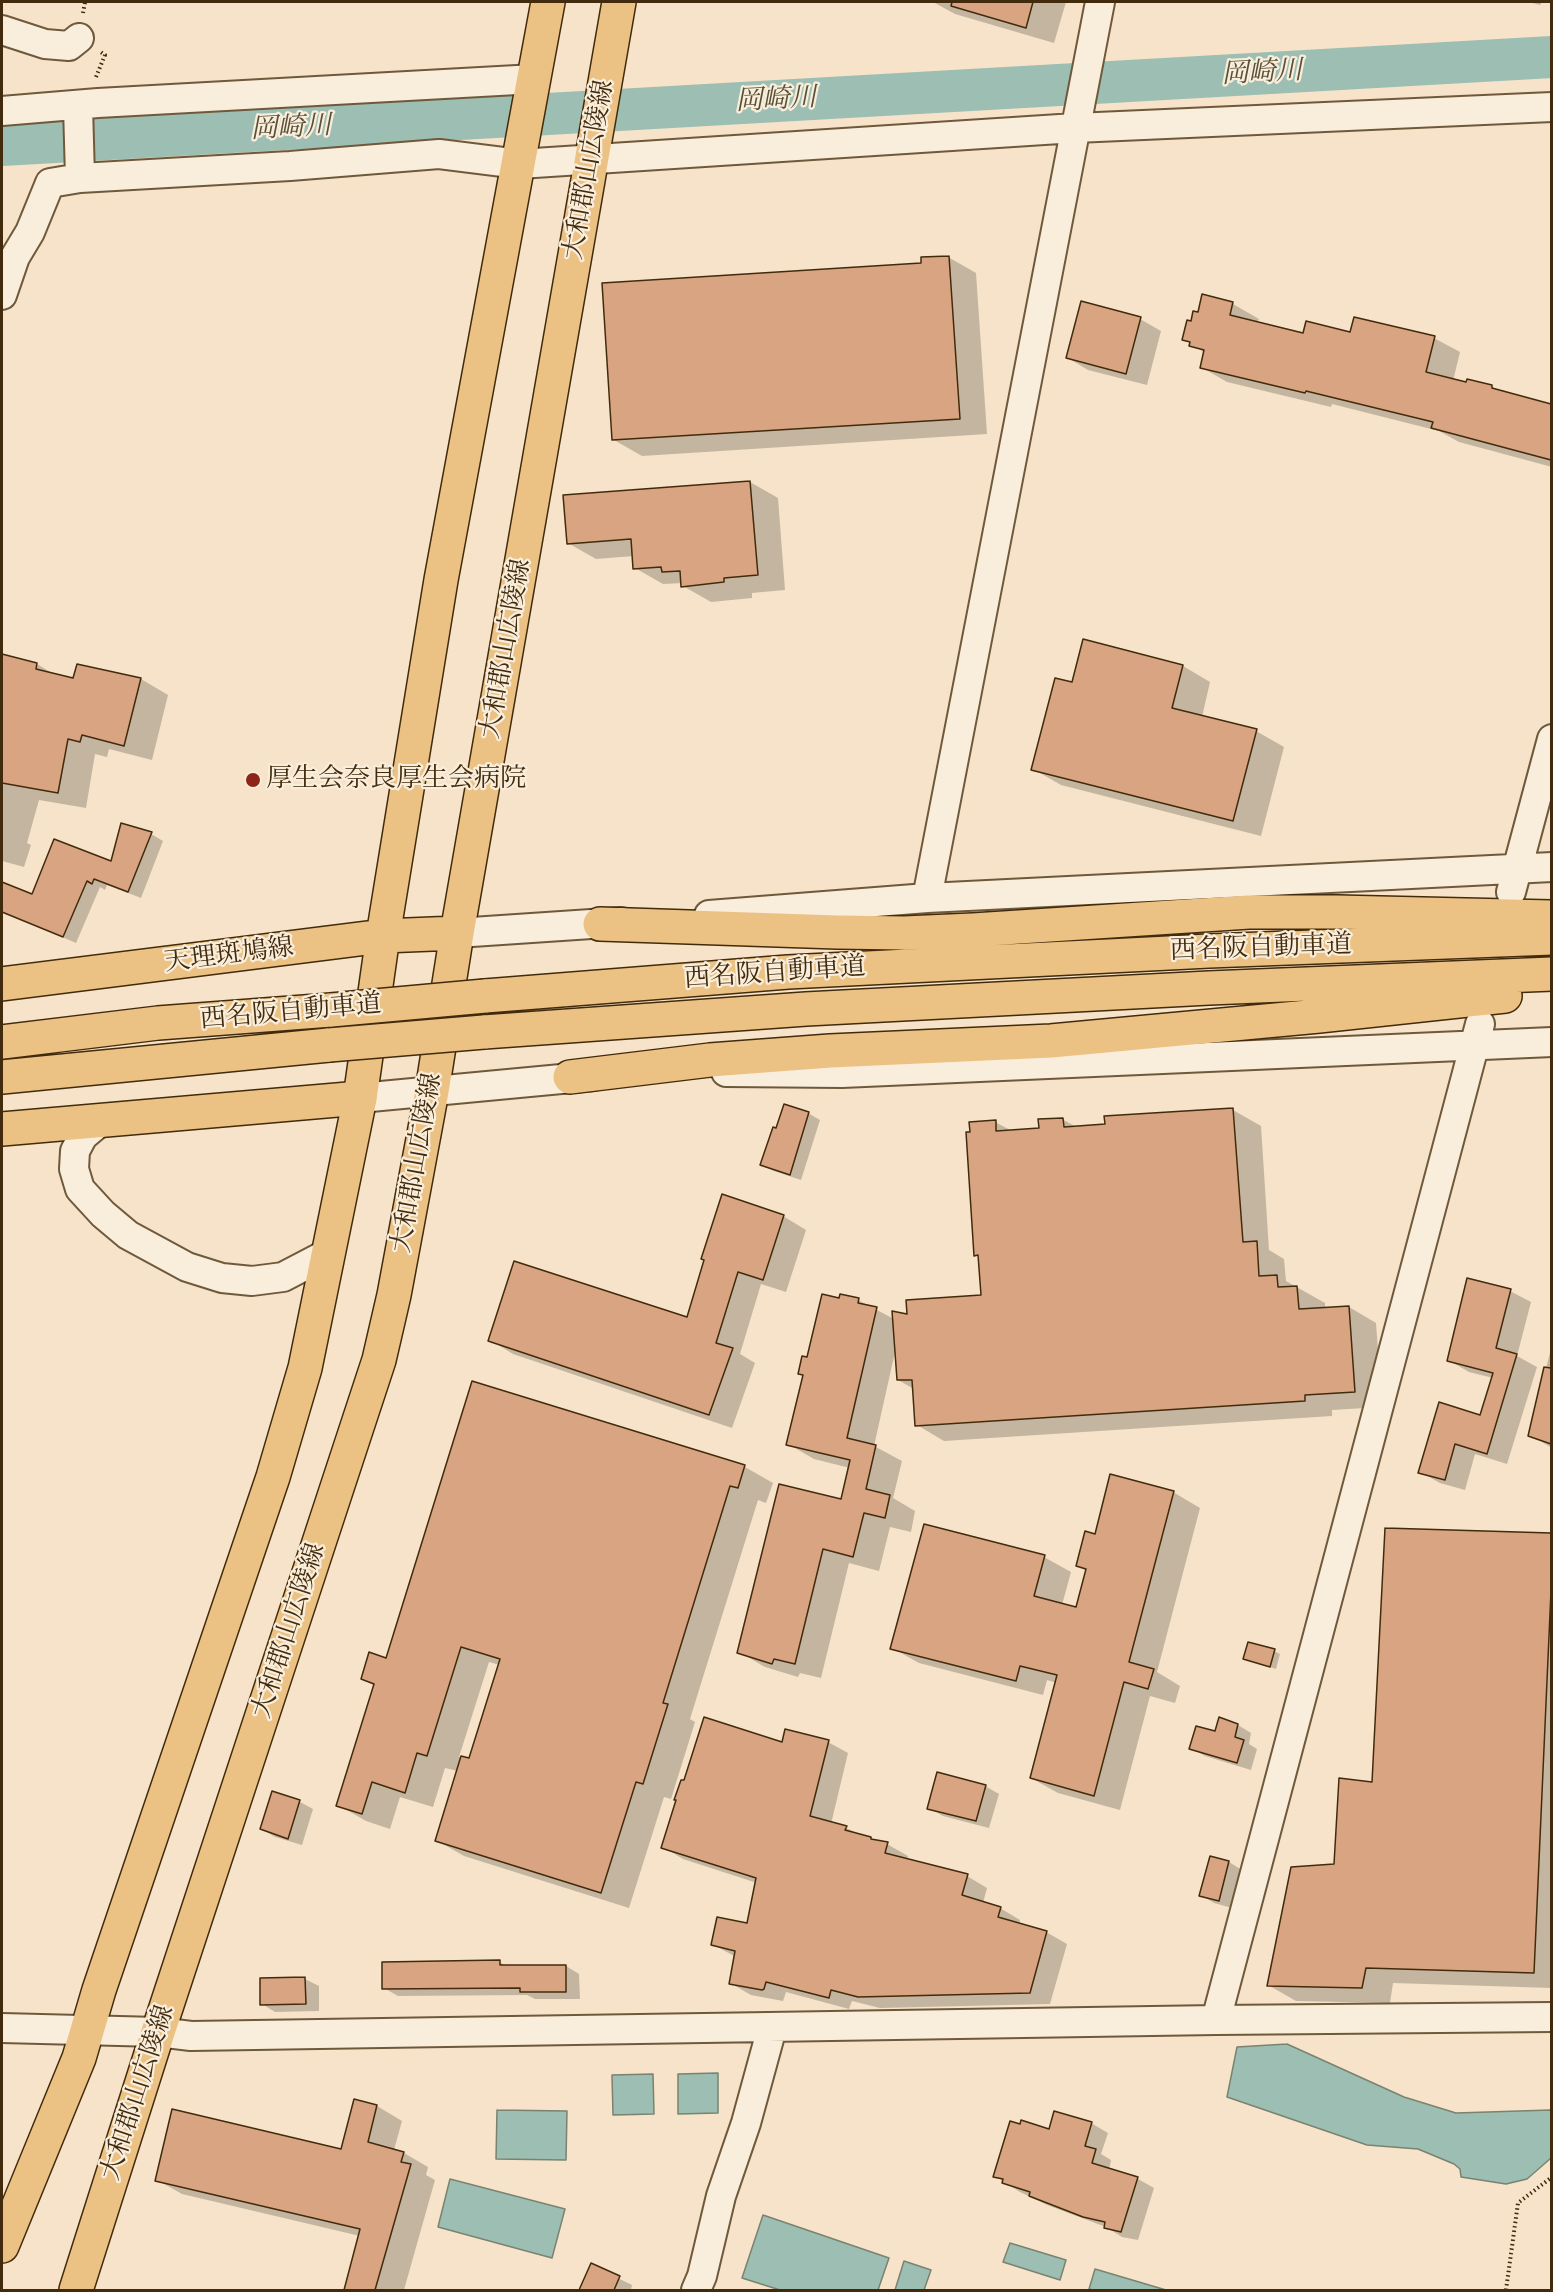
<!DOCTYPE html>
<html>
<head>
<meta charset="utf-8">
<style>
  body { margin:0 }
  #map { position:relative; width:1553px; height:2292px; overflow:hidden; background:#f6e3c9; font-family:Cardo,serif }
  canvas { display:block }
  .frame { position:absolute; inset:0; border:3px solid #422b0c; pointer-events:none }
</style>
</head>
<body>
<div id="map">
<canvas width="1553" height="2292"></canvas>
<div class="frame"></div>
</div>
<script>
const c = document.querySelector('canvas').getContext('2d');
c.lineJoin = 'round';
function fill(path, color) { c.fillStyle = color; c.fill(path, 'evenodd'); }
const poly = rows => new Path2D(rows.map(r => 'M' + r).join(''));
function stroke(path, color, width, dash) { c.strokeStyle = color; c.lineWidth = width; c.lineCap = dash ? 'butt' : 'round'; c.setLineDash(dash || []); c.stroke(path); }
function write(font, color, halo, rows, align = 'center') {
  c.font = font + ' Cardo,"Noto Serif JP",serif'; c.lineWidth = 4.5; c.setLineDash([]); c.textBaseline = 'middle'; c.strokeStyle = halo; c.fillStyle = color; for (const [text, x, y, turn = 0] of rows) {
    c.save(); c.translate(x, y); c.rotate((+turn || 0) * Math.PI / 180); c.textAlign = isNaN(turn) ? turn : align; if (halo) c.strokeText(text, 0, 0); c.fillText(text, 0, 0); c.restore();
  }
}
const water = poly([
  [1287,2044,1404,2097,1456,2113,1551,2110,1551,2158,1527,2179,1506,2184,1461,2177,1460,2169,1454,2164,1418,2149,1367,2145,1227,2097,1237,2047,1287,2044],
  [718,2073,718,2113,678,2114,678,2074,718,2073],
  [653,2074,654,2114,613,2115,612,2075,653,2074],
  [497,2110,567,2111,566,2160,496,2159,497,2110],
  [450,2179,565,2209,552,2258,438,2227,450,2179],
  [763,2215,889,2258,878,2290,780,2290,742,2278,763,2215],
  [1010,2243,1066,2260,1060,2280,1003,2262,1010,2243],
  [904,2261,931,2270,924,2290,895,2290,904,2261],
  [1095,2269,1166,2290,1093,2290,1089,2289,1095,2269]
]);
fill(water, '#9dbeb2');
stroke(water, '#798370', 1.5);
fill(poly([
  [933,2,1066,2,1054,43,955,14],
  [1529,2,1542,2,1540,5],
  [948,257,976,273,987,434,642,456,614,440,923,265],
  [1203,296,1233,304,1259,319,1257,323,1304,335,1352,334,1434,338,1460,352,1453,381,1492,387,1502,393,1550,405,1552,401,1552,467,1459,442,1439,431,1332,404,1331,407,1227,382,1201,367,1205,353,1184,339,1192,323,1199,314],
  [1140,319,1161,331,1147,385,1088,370,1068,358],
  [750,482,778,498,785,590,752,593,752,598,711,602,683,586,683,583,663,584,635,568,634,556,596,559,568,543],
  [1084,641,1183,666,1210,682,1202,717,1256,731,1284,747,1261,836,1061,785,1033,769,1073,684],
  [2,656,37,664,55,675,75,680,141,679,168,695,152,760,109,749,107,757,95,754,86,808,39,800,27,843,31,845,24,867,2,861],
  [151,834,163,841,141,898,107,885,105,890,100,887,76,943,7,913,32,896,112,863],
  [1233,1110,1261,1126,1269,1250,1284,1259,1286,1281,1325,1303,1325,1309,1349,1307,1376,1323,1382,1407,1332,1410,1332,1416,944,1441,917,1425,914,1389,898,1380,895,1352,874,1446,902,1461,893,1498,915,1511,911,1532,890,1527,879,1571,849,1563,821,1678,800,1673,798,1677,765,1667,739,1652,842,1501,850,1468,814,1459,788,1444,809,1358,840,1299,858,1300,894,1319,983,1297,980,1257,976,1255,995,1122,1012,1131,1040,1129,1062,1119,1078,1128],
  [808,1113,820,1120,801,1180,774,1171,762,1165],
  [783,1216,806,1230,786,1292,761,1284,740,1354,755,1363,732,1428,513,1354,490,1340,688,1319],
  [1510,1291,1531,1302,1517,1356,1537,1367,1507,1464,1475,1454,1465,1490,1440,1483,1420,1472,1481,1417,1493,1378,1469,1372,1448,1360],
  [1552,1344,1552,1448,1530,1435],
  [473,1382,745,1467,773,1483,766,1503,758,1500,690,1719,695,1722,671,1799,664,1797,629,1908,464,1856,436,1840,458,1771,445,1768,433,1807,400,1797,390,1829,366,1821,338,1805,375,1686,363,1679,387,1660],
  [489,1662,500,1665,470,1760,459,1757],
  [1173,1492,1200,1508,1157,1672,1180,1686,1175,1703,1150,1696,1120,1810,1058,1793,1031,1778,1057,1683,1047,1680,1043,1695,919,1663,892,1648,1044,1557,1071,1572,1062,1605,1077,1609,1087,1571,1077,1566,1096,1536],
  [1386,1530,1552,1536,1552,1988,1393,1983,1390,2003,1296,2001,1268,1985,1335,1866,1373,1784],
  [1274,1651,1280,1654,1276,1669,1245,1659],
  [1220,1719,1238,1725,1251,1733,1249,1744,1257,1749,1251,1770,1205,1756,1191,1748,1216,1733],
  [828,1742,848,1753,831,1824,846,1828,877,1842,887,1844,908,1856,907,1860,967,1876,987,1888,983,1903,1000,1908,1020,1920,1019,1925,1046,1932,1067,1944,1050,2004,880,2008,852,2001,849,2009,786,1992,783,2001,751,1995,730,1983,736,1957,712,1944,748,1925,757,1883,683,1859,663,1847,783,1743],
  [985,1786,999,1794,989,1828,943,1816,929,1808],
  [273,1793,300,1802,313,1809,302,1845,275,1837,262,1829],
  [1211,1857,1229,1862,1242,1870,1232,1908,1214,1903,1201,1895],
  [499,1962,507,1966,566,1966,579,1974,580,1999,535,1999,527,1995,398,1996,384,1988],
  [305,1979,319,1986,319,2011,275,2012,262,2004],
  [377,2106,402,2121,394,2150,404,2153,428,2167,426,2175,435,2180,404,2290,345,2290,360,2236,182,2194,157,2180,342,2151],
  [1091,2123,1108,2133,1101,2154,1111,2160,1109,2170,1138,2179,1154,2188,1138,2240,1122,2237,1106,2227,1047,2205,1020,2192,995,2176,1050,2130],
  [591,2265,632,2285,631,2290,581,2290]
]), '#0003');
stroke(poly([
  [2,145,1552,57]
]), '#9dbeb2', 42);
const building = poly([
  [952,2,1033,2,1026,28,951,6,952,2],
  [949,256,960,419,612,440,602,283,921,263,921,257,949,256],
  [1202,294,1233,302,1230,315,1303,333,1306,321,1350,332,1354,317,1435,336,1426,372,1466,382,1467,379,1492,385,1492,388,1551,404,1551,460,1431,428,1433,422,1306,391,1305,393,1200,368,1204,350,1189,346,1190,342,1182,340,1187,320,1191,321,1193,311,1198,312,1202,294],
  [1081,301,1141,317,1126,374,1066,358,1081,301],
  [750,481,758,575,724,578,724,582,681,587,680,571,662,572,661,567,633,569,631,539,567,544,563,495,750,481],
  [1083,639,1183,665,1172,708,1257,729,1233,821,1031,770,1055,678,1072,682,1083,639],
  [2,654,37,663,36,669,73,678,77,664,141,678,124,746,82,735,80,742,68,739,58,793,2,783,2,654],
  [121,823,152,832,128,892,94,879,92,884,87,881,63,937,2,912,2,882,32,894,54,839,111,861,121,823],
  [784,1104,809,1112,790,1175,760,1165,773,1127,776,1128,784,1104],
  [1233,1108,1243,1242,1257,1241,1259,1276,1277,1275,1278,1287,1297,1286,1299,1309,1349,1306,1355,1392,1305,1395,1305,1401,915,1426,912,1380,897,1380,892,1311,907,1314,906,1300,981,1295,978,1255,974,1256,966,1132,970,1132,969,1122,996,1120,996,1131,1039,1128,1038,1119,1063,1118,1064,1127,1105,1124,1104,1116,1233,1108],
  [722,1194,784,1215,763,1280,738,1272,716,1343,733,1348,709,1415,488,1341,514,1261,687,1317,704,1260,701,1259,722,1194],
  [1467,1278,1511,1289,1496,1348,1517,1354,1487,1454,1455,1444,1445,1480,1418,1473,1439,1402,1480,1415,1493,1373,1447,1361,1467,1278],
  [822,1294,839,1298,840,1294,859,1298,858,1303,877,1307,847,1438,876,1445,866,1489,890,1495,885,1518,864,1513,853,1557,823,1549,795,1664,774,1659,772,1664,737,1653,779,1484,841,1499,850,1460,786,1445,803,1375,798,1374,802,1356,807,1357,822,1294],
  [1544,1367,1551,1368,1551,1444,1528,1436,1544,1367],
  [472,1381,745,1465,738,1488,730,1486,663,1703,668,1704,643,1784,636,1782,601,1893,435,1841,461,1756,469,1758,500,1659,461,1647,427,1756,417,1753,405,1793,372,1782,362,1814,336,1806,374,1684,361,1679,369,1652,386,1658,472,1381],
  [1110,1474,1174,1491,1129,1662,1154,1669,1148,1689,1124,1682,1094,1796,1030,1778,1057,1675,1020,1666,1016,1681,890,1649,924,1524,1045,1555,1034,1596,1076,1607,1086,1569,1076,1566,1085,1531,1095,1534,1110,1474],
  [1385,1528,1551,1533,1551,1591,1534,1973,1366,1968,1362,1988,1267,1986,1291,1867,1334,1864,1339,1778,1372,1782,1385,1528],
  [1248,1642,1275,1649,1270,1667,1243,1659,1248,1642],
  [704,1717,782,1742,785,1729,829,1740,810,1816,847,1826,845,1830,871,1837,871,1839,888,1842,885,1853,968,1874,962,1895,1001,1907,998,1917,1047,1931,1030,1993,858,1997,831,1990,829,1998,766,1982,764,1989,762,1990,729,1984,735,1951,711,1945,717,1917,747,1923,756,1878,661,1848,676,1800,674,1800,681,1780,684,1780,704,1717],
  [1219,1717,1238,1724,1235,1737,1244,1740,1237,1763,1189,1749,1196,1726,1215,1731,1219,1717],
  [937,1772,986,1785,976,1821,927,1809,937,1772],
  [272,1791,300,1800,288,1839,260,1829,272,1791],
  [1210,1856,1229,1861,1219,1901,1199,1896,1210,1856],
  [500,1960,500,1965,566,1965,566,1992,520,1992,520,1988,382,1989,382,1962,500,1960],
  [305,1977,306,2004,260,2005,260,1978,305,1977],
  [354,2099,377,2105,368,2142,404,2152,401,2162,411,2164,375,2290,344,2290,360,2229,155,2181,172,2109,341,2149,354,2099],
  [1054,2111,1092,2122,1085,2146,1096,2149,1092,2163,1138,2177,1121,2232,1104,2228,1105,2222,1083,2217,1029,2196,1030,2192,1002,2183,1003,2179,993,2177,1010,2121,1020,2124,1021,2120,1049,2129,1054,2111],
  [591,2263,620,2276,614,2290,579,2290,591,2263]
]);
fill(building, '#d8a482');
stroke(building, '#422b0c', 1.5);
const minor = poly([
  [2,30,45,44,69,46,79,38],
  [78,106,80,178],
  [2,111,98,103,535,79],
  [2,295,15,257,30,232,50,183,80,178,290,166,439,154,519,164,1075,128,1552,107],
  [1511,892,1552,739],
  [927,898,1100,2],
  [709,915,927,898,1552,867],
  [457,933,621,922],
  [726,1072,842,1073,1552,1042],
  [360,1098,593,1076],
  [102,1120,83,1136,75,1151,74,1169,80,1189,103,1214,128,1235,187,1267,222,1278,252,1281,283,1277,327,1254],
  [1216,2020,1480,1024],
  [2,2028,158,2032,191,2036,1216,2020,1552,2017],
  [696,2290,702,2276,721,2196,746,2123,772,2028]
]);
const major = poly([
  [2,984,383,936,457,933],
  [2,2246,79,2058,99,1990,273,1477,305,1368,360,1098,383,936,441,580,548,2],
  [76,2290,158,2032,379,1360,394,1295,432,1091,457,933,619,2]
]);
const highway = poly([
  [600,924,837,932,904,933,973,930,1249,912,1337,912,1551,917],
  [485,996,788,972,1209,951,1552,938],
  [484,1032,806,1009,1209,988,1552,974],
  [2,1042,158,1023,331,1010],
  [2,1077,329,1045],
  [570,1077,710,1060,830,1051,1051,1041,1319,1016,1505,996],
  [2,1129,360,1098]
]);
stroke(minor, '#6f593b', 32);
stroke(major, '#422b0c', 36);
stroke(highway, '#422b0c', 36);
stroke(poly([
  [83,13,85,2],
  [96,77,105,55,99,51],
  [1506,2290,1518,2203,1552,2177]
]), '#422b0c', 4, [1.5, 3]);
stroke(minor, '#f9eddc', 28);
stroke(major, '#ebc284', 33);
stroke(highway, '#ebc284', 33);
const highwayBridge = poly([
  [331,1010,485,996],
  [329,1045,484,1032]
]);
stroke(highwayBridge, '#422b0c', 36, []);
stroke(highwayBridge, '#ebc284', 33);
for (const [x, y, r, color] of [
  [253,780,8,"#8f2418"]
]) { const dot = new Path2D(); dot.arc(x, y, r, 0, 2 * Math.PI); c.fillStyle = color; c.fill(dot); stroke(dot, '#f9eddc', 2); }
write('26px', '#422b0c', '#f9eddc', [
  ["大和郡山広陵線",590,170,-80],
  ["大和郡山広陵線",507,649,-80],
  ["西名阪自動車道",1261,949,-2],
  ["天理斑鳩線",229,956,-7],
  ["西名阪自動車道",775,974,-4],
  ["西名阪自動車道",291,1013,-5],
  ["大和郡山広陵線",418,1163,-80],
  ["大和郡山広陵線",290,1631,-72],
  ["大和郡山広陵線",139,2093,-72]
]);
write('26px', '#422b0c', '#f9eddc', [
  ["厚生会奈良厚生会病院",266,780]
], 'left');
write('italic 27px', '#595036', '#f9eddc', [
  ["岡崎川",1262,74,-3],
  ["岡崎川",776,101,-3],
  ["岡崎川",291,129,-3]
]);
</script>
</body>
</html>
